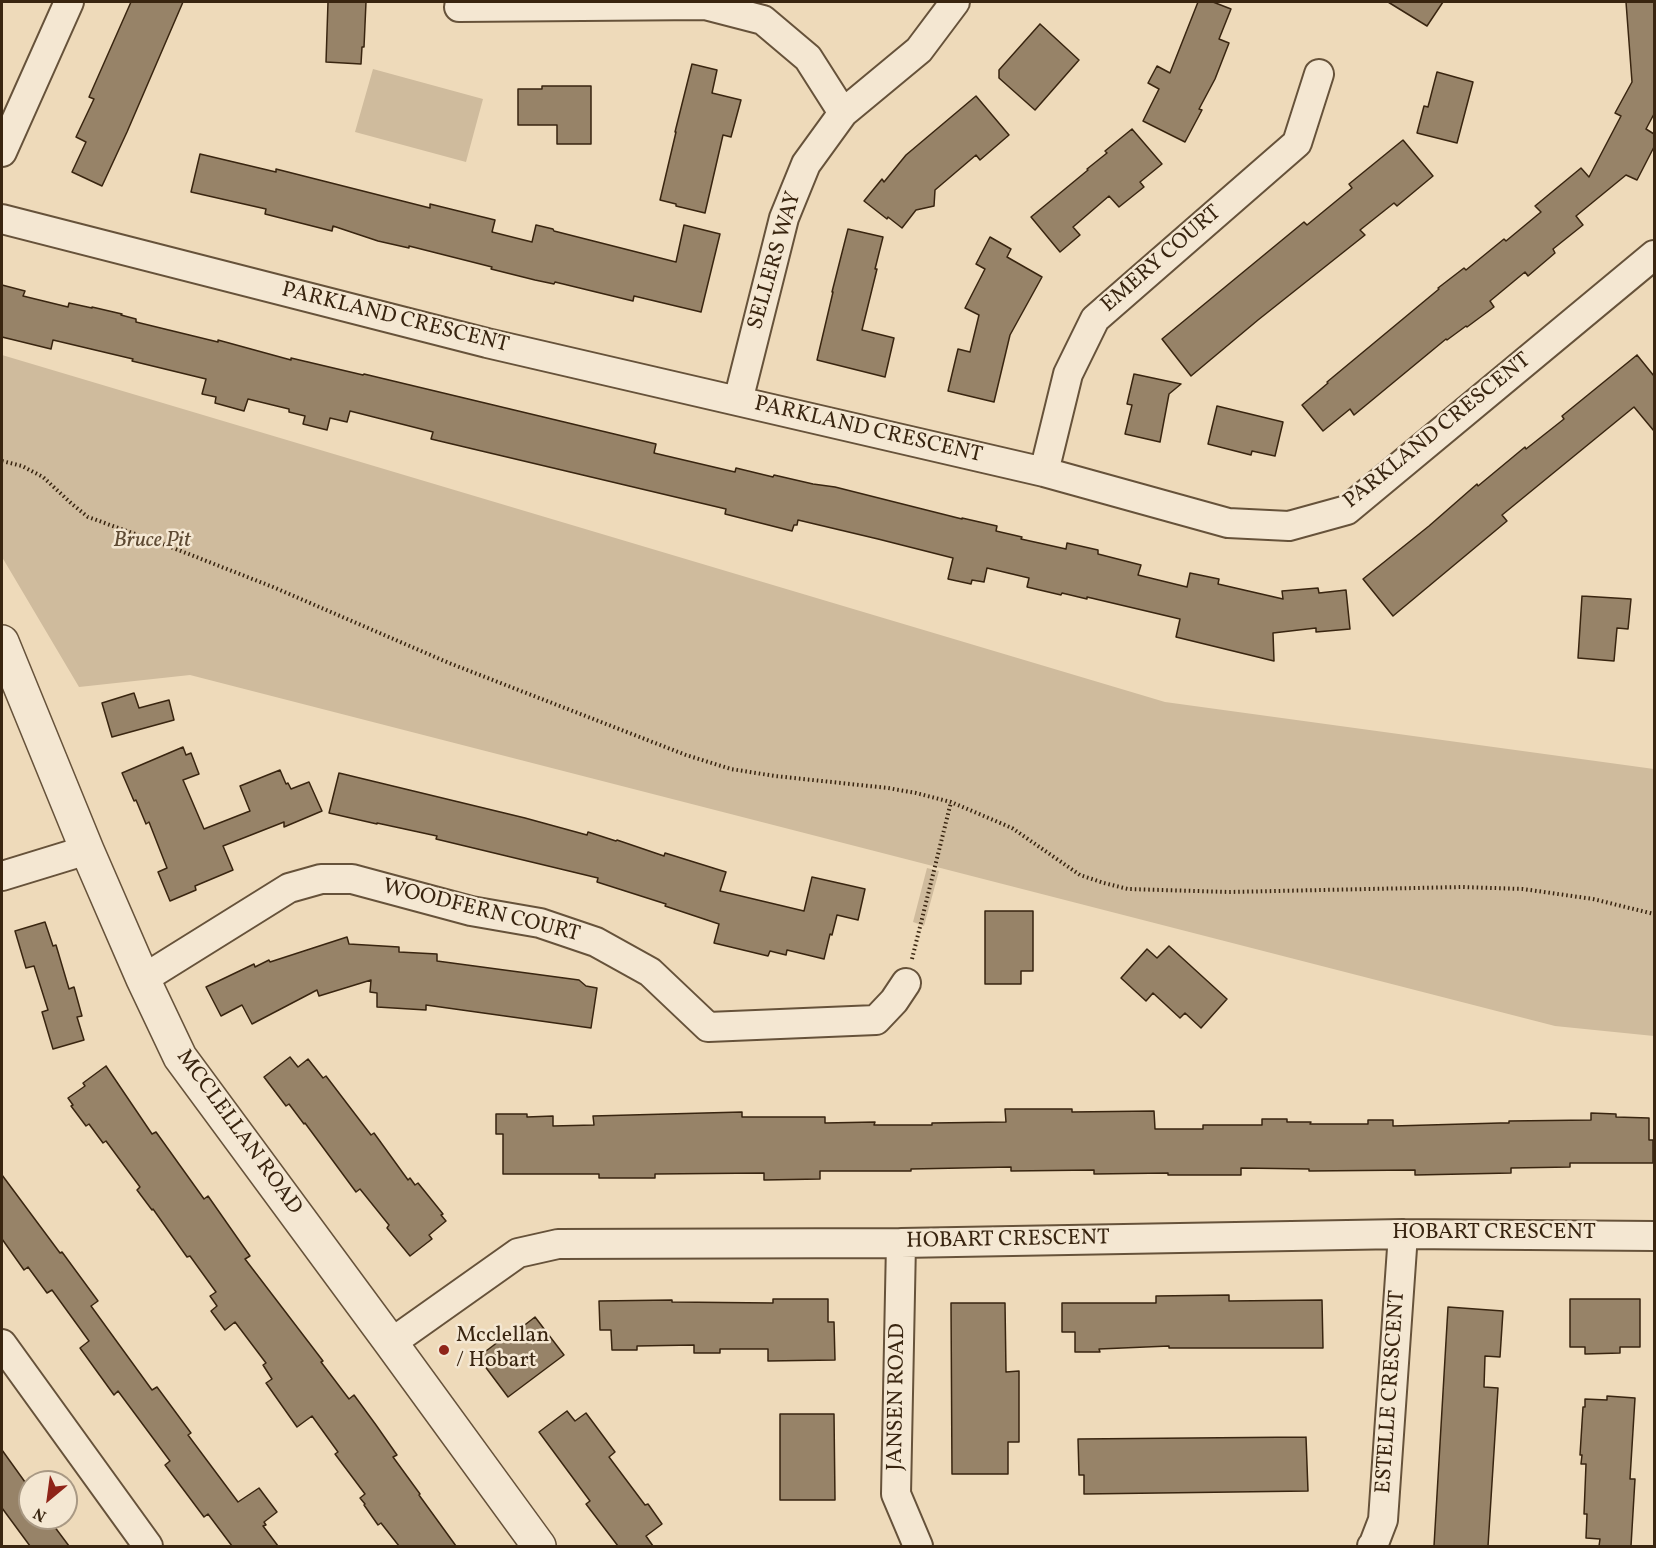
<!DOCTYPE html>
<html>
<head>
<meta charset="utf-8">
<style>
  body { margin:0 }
  #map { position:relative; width:1656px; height:1548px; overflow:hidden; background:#eedaba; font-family:Vollkorn,serif }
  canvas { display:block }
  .frame { position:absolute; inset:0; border:3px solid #392510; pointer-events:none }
  .north { position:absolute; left:18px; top:1470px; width:60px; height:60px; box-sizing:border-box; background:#f4e7d2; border:2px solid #a99984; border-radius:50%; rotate:209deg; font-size:16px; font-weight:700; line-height:24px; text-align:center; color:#392510 }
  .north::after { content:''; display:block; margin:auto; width:21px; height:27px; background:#8f2418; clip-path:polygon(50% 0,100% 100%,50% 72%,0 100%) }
</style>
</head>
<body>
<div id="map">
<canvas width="1656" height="1548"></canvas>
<div class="frame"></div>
<div class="north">N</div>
</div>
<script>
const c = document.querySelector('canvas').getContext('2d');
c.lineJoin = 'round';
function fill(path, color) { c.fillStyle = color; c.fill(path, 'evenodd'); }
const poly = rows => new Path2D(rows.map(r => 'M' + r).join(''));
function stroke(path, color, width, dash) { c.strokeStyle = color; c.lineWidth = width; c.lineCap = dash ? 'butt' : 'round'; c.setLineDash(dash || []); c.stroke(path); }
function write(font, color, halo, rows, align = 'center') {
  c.font = font + ' Vollkorn,serif'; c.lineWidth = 5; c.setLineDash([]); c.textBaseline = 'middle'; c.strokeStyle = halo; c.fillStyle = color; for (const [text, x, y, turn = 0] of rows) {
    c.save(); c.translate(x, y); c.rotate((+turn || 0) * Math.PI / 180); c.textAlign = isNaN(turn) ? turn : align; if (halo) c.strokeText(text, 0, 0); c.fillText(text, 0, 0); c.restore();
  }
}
fill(poly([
  [373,69,483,99,466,162,355,132],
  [2,355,1165,702,1654,769,1654,1036,1555,1026,190,675,79,687,2,557],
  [927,868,939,871,924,926,913,922]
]), '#cfbb9d');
const building = poly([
  [131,2,183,2,127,132,102,186,72,172,86,142,76,137,94,99,89,97,131,2],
  [328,2,366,2,364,47,362,47,361,64,326,62,328,2],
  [1198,2,1213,2,1231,9,1219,39,1229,43,1215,79,1199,109,1202,110,1185,142,1143,121,1159,89,1148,83,1157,66,1170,73,1198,2],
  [1388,2,1443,2,1427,26,1388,2],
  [1626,2,1654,2,1654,114,1646,129,1654,134,1654,147,1637,180,1626,175,1576,216,1583,225,1553,249,1555,253,1528,276,1525,272,1490,301,1494,307,1467,327,1466,326,1447,340,1446,339,1354,415,1350,409,1323,431,1302,405,1328,383,1327,382,1439,289,1438,288,1464,268,1466,270,1504,239,1506,241,1541,212,1535,206,1581,168,1589,177,1621,116,1615,113,1632,82,1626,2],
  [1040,24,1079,60,1035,110,999,78,999,70,1040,24],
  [692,64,717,70,712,93,741,100,731,137,723,135,705,213,676,206,676,204,660,200,676,132,675,132,692,64],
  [1437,72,1473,82,1457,143,1417,133,1424,106,1428,107,1437,72],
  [542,86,591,86,591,144,557,144,557,125,518,125,518,89,542,89,542,86],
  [976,96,1009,135,980,160,976,155,935,190,934,206,916,210,902,228,888,217,887,219,864,201,882,179,884,182,906,155,976,96],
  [1132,129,1162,164,1140,182,1144,187,1119,207,1109,196,1073,227,1080,235,1060,252,1031,217,1088,170,1087,169,1107,153,1105,151,1132,129],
  [1403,140,1433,176,1397,206,1394,203,1360,230,1365,235,1258,320,1191,376,1162,339,1304,222,1307,225,1352,188,1349,184,1403,140],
  [200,154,276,172,276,169,430,208,430,204,495,220,492,232,532,242,536,225,553,229,554,231,676,262,684,225,720,234,701,312,634,296,633,301,555,282,554,284,535,280,491,269,492,267,409,246,409,248,378,241,333,226,332,231,265,214,266,209,191,192,200,154],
  [848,229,883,237,875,269,877,269,862,330,894,338,885,377,817,360,833,292,832,292,848,229],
  [990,237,1011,249,1007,257,1042,277,1010,335,994,402,948,391,958,349,970,352,979,315,965,308,985,269,976,264,990,237],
  [2,285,25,291,23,296,68,307,69,303,92,308,92,307,122,314,121,315,136,319,136,322,218,342,218,340,291,360,291,358,363,375,364,374,656,444,654,453,735,472,736,468,773,477,774,475,813,484,835,487,962,519,962,518,997,526,996,531,1022,537,1021,539,1066,549,1067,543,1098,550,1098,554,1141,565,1138,575,1187,587,1190,573,1219,579,1218,584,1283,599,1282,591,1318,588,1319,593,1346,590,1350,629,1316,632,1316,628,1273,633,1274,661,1176,637,1180,619,1087,597,1087,599,1062,593,1061,595,1027,587,1029,578,987,568,984,582,972,580,971,584,948,579,953,558,878,539,798,520,797,525,794,525,792,531,725,514,726,509,431,439,433,432,350,411,347,422,330,418,327,430,303,424,305,416,289,412,289,409,248,399,244,411,215,403,216,397,202,394,206,379,132,361,133,359,53,340,51,349,2,337,2,285],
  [1637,355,1654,376,1654,431,1634,407,1502,515,1507,521,1393,616,1363,579,1429,526,1477,484,1478,486,1525,447,1526,449,1564,419,1562,416,1637,355],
  [1134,374,1181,384,1169,394,1160,442,1125,434,1132,405,1127,404,1134,374],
  [1217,406,1283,422,1275,456,1252,451,1251,455,1208,444,1217,406],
  [1582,596,1631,599,1628,629,1617,628,1614,661,1578,658,1582,596],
  [134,693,139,708,169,700,174,720,112,737,102,703,134,693],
  [183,747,186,755,191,753,199,774,183,780,204,829,250,811,240,786,280,770,286,784,288,783,291,789,309,782,322,811,284,827,284,822,223,846,233,870,195,886,196,890,170,901,158,872,167,868,149,822,146,824,136,800,134,801,122,773,183,747],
  [339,773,525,818,587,835,588,832,616,841,617,840,664,856,665,853,726,872,720,891,804,911,812,877,865,889,858,920,837,915,832,935,830,934,824,959,787,950,786,955,770,951,768,956,714,943,719,924,665,906,666,904,597,882,598,878,436,839,437,836,377,823,377,824,329,813,339,773],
  [985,911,1033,911,1033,971,1021,971,1021,984,985,984,985,911],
  [45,922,53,946,56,945,69,989,74,987,82,1016,77,1017,84,1040,53,1049,42,1012,48,1010,34,966,26,968,15,931,45,922],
  [347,937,349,944,399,947,399,952,437,954,437,961,579,980,586,986,597,988,591,1028,426,1005,426,1010,377,1007,377,993,370,992,371,980,319,996,317,990,252,1024,242,1005,221,1016,206,987,254,964,255,967,269,960,270,962,347,937],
  [1169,946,1227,999,1201,1028,1185,1013,1180,1018,1153,993,1146,1001,1121,978,1147,949,1157,958,1169,946],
  [290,1057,298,1067,308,1059,323,1078,326,1076,371,1135,374,1133,408,1180,410,1178,415,1185,418,1183,443,1214,441,1215,446,1221,429,1235,432,1239,410,1256,387,1228,389,1225,360,1189,356,1192,305,1123,304,1124,289,1104,286,1106,264,1077,290,1057],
  [106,1066,152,1134,156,1132,204,1199,208,1196,250,1256,245,1259,323,1361,321,1362,349,1399,354,1395,376,1425,397,1455,393,1457,420,1494,419,1495,456,1546,399,1546,381,1523,378,1525,364,1505,365,1504,360,1498,365,1494,335,1454,338,1452,312,1416,297,1427,266,1383,272,1379,263,1365,266,1363,235,1322,225,1330,211,1311,217,1306,210,1296,216,1292,190,1256,187,1257,153,1209,152,1210,137,1190,140,1187,106,1141,103,1143,89,1124,86,1126,71,1106,73,1105,68,1098,85,1086,83,1083,106,1066],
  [1005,1109,1072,1109,1072,1112,1154,1111,1155,1129,1203,1129,1203,1125,1262,1125,1262,1119,1287,1119,1287,1122,1311,1122,1310,1124,1368,1124,1368,1120,1393,1120,1393,1126,1500,1123,1509,1123,1509,1121,1591,1120,1591,1113,1616,1114,1616,1117,1649,1118,1649,1140,1653,1140,1653,1163,1570,1163,1570,1167,1511,1168,1511,1173,1415,1175,1415,1170,1309,1171,1309,1169,1241,1168,1241,1175,1168,1175,1168,1173,1094,1174,1094,1170,1011,1171,1011,1167,911,1169,911,1171,820,1171,820,1179,764,1180,764,1173,655,1174,655,1178,599,1178,599,1174,503,1174,503,1134,496,1134,496,1114,527,1114,527,1117,553,1116,553,1126,594,1125,593,1116,742,1112,742,1117,825,1117,825,1123,875,1122,874,1125,932,1125,932,1123,1006,1122,1005,1109],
  [2,1175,60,1253,62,1252,98,1301,91,1306,152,1390,157,1387,191,1433,188,1435,238,1502,259,1488,277,1512,264,1522,266,1525,263,1526,278,1546,232,1546,208,1514,204,1517,165,1465,170,1461,118,1391,114,1395,80,1348,89,1341,52,1290,47,1293,28,1267,24,1270,2,1239,2,1175],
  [1229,1295,1229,1301,1322,1300,1323,1348,1169,1348,1169,1346,1099,1349,1100,1352,1075,1352,1075,1332,1062,1332,1062,1303,1156,1303,1156,1296,1229,1295],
  [773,1299,828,1299,828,1322,834,1322,835,1360,768,1361,768,1349,720,1349,720,1353,694,1353,694,1345,637,1346,637,1350,612,1350,611,1330,600,1330,599,1301,672,1300,672,1302,773,1303,773,1299],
  [1570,1299,1640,1299,1640,1347,1620,1347,1620,1353,1585,1354,1585,1347,1570,1347,1570,1299],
  [951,1303,1005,1303,1006,1372,1019,1371,1019,1442,1008,1442,1008,1474,952,1474,951,1303],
  [1448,1307,1503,1311,1500,1357,1485,1356,1484,1387,1498,1388,1488,1546,1434,1546,1448,1307],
  [535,1317,564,1355,508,1397,478,1357,506,1336,508,1338,535,1317],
  [1607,1396,1635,1398,1630,1479,1635,1479,1631,1546,1599,1546,1600,1539,1586,1538,1587,1514,1584,1514,1586,1464,1581,1464,1582,1455,1580,1455,1583,1407,1585,1407,1585,1399,1607,1400,1607,1396],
  [567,1411,575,1421,586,1413,615,1452,609,1457,645,1505,648,1504,662,1524,646,1536,653,1546,618,1546,586,1504,590,1501,539,1432,567,1411],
  [780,1414,834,1414,835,1500,780,1500,780,1414],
  [1306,1437,1308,1491,1084,1494,1084,1475,1079,1475,1078,1439,1306,1437],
  [2,1450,30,1489,30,1518,48,1518,69,1546,30,1546,2,1508,2,1450]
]);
fill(building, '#978368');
stroke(building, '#392510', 1.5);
const minor = poly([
  [459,7,705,5,763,20,808,58,843,113],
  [2,152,69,2],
  [2,219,487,343,1044,472,1228,523,1289,526,1347,510,1654,255],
  [738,401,784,218,806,164,843,113,919,50,955,2],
  [1044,472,1068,374,1095,319,1297,143,1319,74],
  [2,876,87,850],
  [143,979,289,888,321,879,352,879,471,911,540,923,596,942,650,972,708,1027,876,1020,894,1001,906,983],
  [901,1243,896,1494,918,1546],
  [391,1343,518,1253,558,1244,901,1243,1403,1234,1654,1236],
  [2,1344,148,1546],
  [1372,1546,1373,1546,1383,1520,1403,1234]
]);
const tertiary = poly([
  [2,642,87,850,143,979,180,1057,391,1343,539,1546]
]);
stroke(minor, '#66523a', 32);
stroke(tertiary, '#66523a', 36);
stroke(poly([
  [2,461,22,466,43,477,72,504,88,517,163,544,273,587,449,663,686,755,731,769,775,776,888,788,916,793,951,802,1012,828,1080,875,1104,883,1128,889,1229,892,1462,887,1523,889,1593,899,1654,914],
  [912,959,951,802]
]), '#392510', 4, [1.5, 3]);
stroke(minor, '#f4e7d2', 28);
stroke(tertiary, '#f4e7d2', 33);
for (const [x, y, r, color] of [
  [444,1350,6,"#8f2418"]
]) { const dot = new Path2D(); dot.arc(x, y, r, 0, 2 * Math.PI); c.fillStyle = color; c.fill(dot); stroke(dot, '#f4e7d2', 2); }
write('22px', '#392510', '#f4e7d2', [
  ["EMERY COURT",1162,260,-41],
  ["SELLERS WAY",776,261,-74],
  ["PARKLAND CRESCENT",395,319,14],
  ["PARKLAND CRESCENT",868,431,13],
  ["PARKLAND CRESCENT",1438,432,-39],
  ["WOODFERN COURT",481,912,14],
  ["MCCLELLAN ROAD",238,1133,54],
  ["HOBART CRESCENT",1494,1234],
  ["HOBART CRESCENT",1008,1241,-1],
  ["ESTELLE CRESCENT",1392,1392,-86],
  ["JANSEN ROAD",898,1397,-89]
]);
write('italic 22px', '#5e4a33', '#f4e7d2', [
  ["Bruce Pit",152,542]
]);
write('22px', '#392510', '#f4e7d2', [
  ["Mcclellan",456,1337],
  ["/ Hobart",456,1362]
], 'left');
</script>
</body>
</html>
